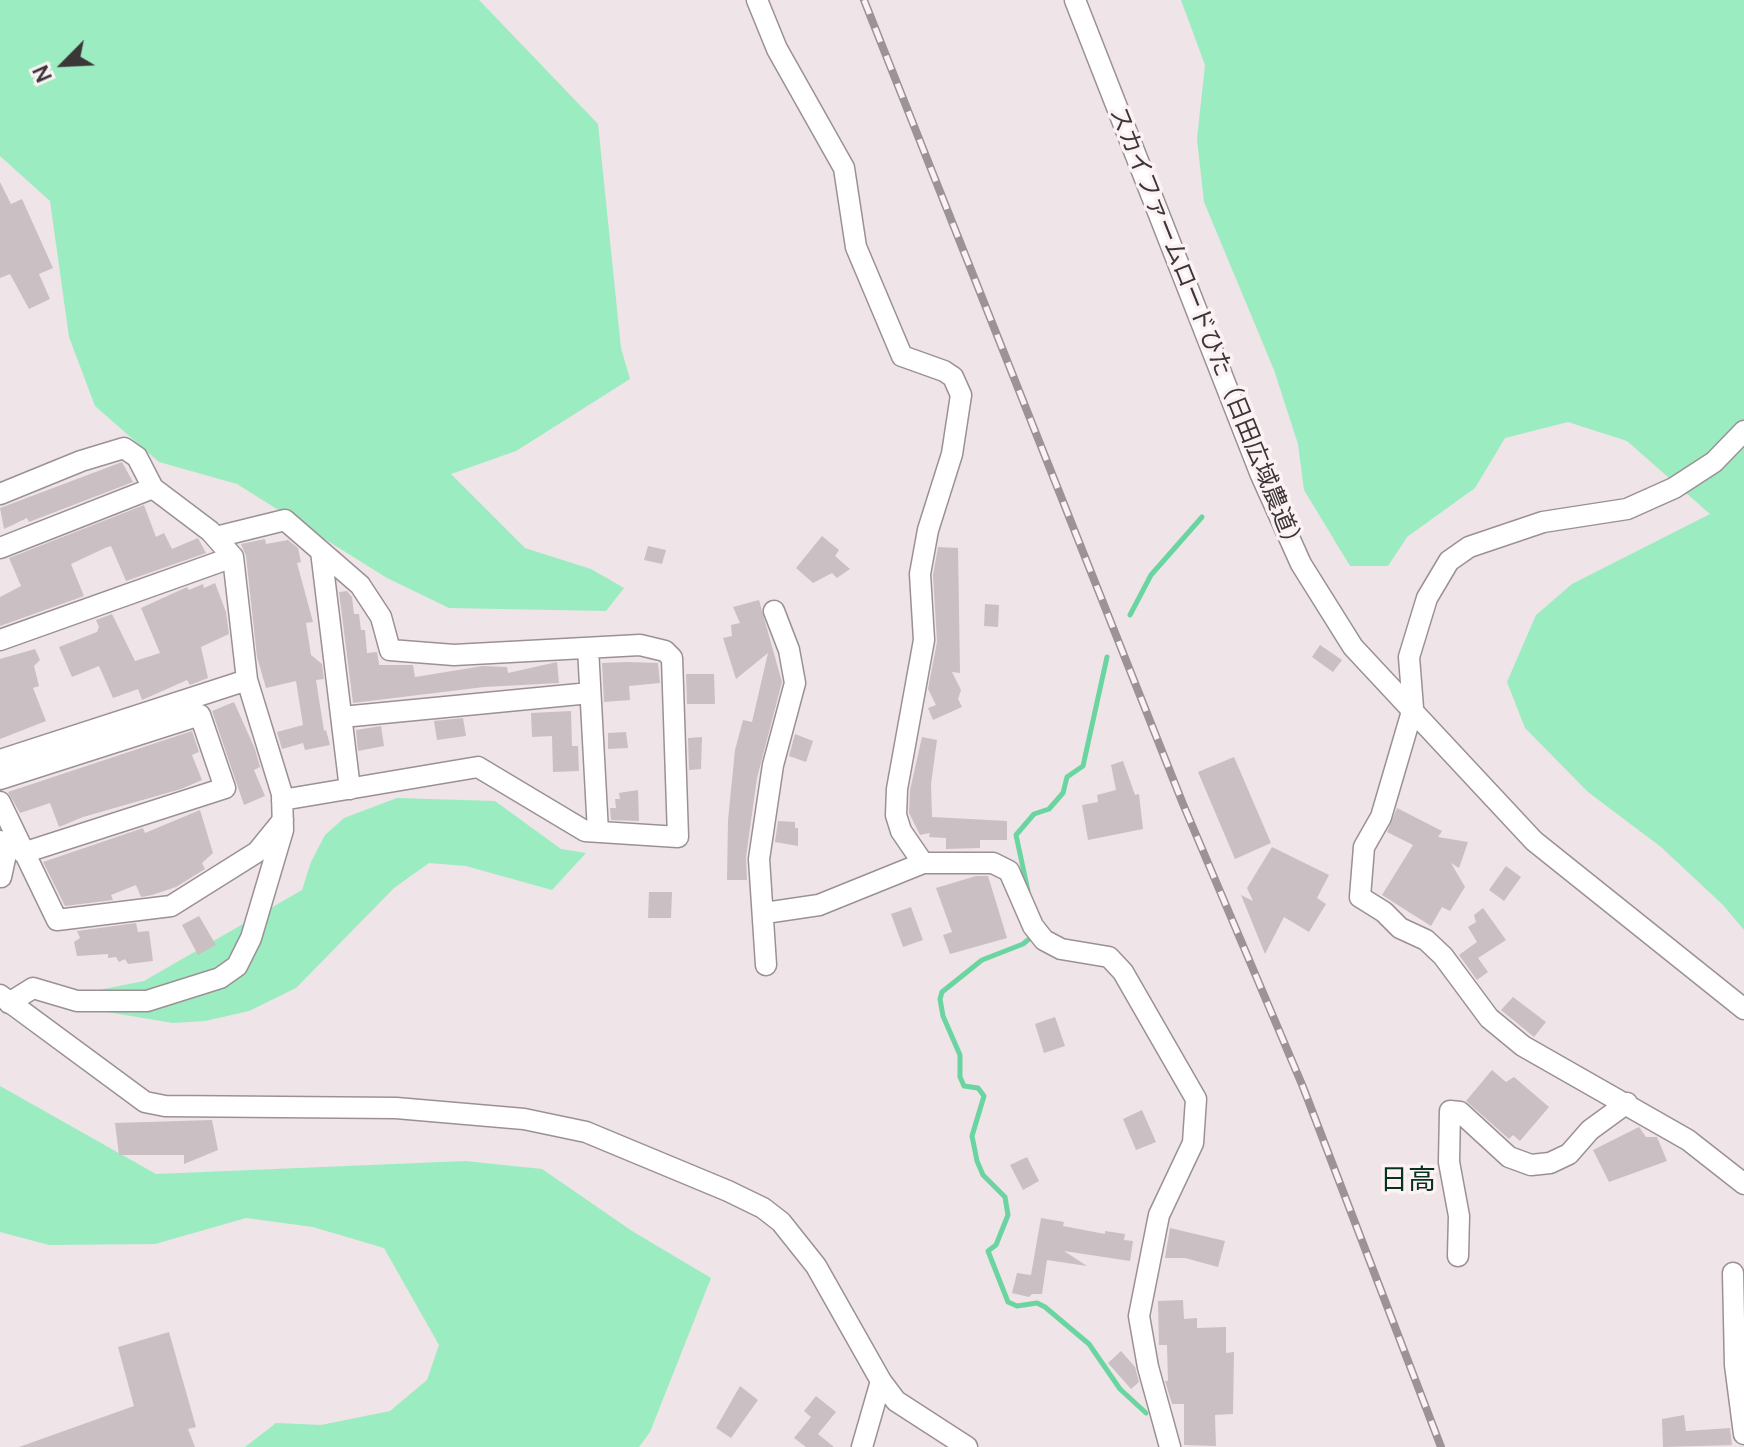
<!DOCTYPE html>
<html>
<head>
<meta charset="utf-8">
<style>
  body { margin:0 }
  #map { position:relative; width:1744px; height:1447px; overflow:hidden; background:#efe4e7; font-family:Manrope,sans-serif }
  canvas { display:block }
  .north { position:absolute; left:24px; top:24px; width:80px; height:80px; -webkit-text-stroke:6px #fcf2f4; paint-order:stroke; rotate:246deg; font-size:22px; font-weight:700; line-height:32px; text-align:center; color:#3b3738 }
  .north::after { content:''; display:block; margin:auto; width:28px; height:36px; background:#3b3738; clip-path:polygon(50% 0,100% 100%,50% 72%,0 100%) }
</style>
</head>
<body>
<div id="map">
<canvas width="1744" height="1447"></canvas>
<div class="north">N</div>
</div>
<script>
const c = document.querySelector('canvas').getContext('2d');
c.lineJoin = 'round';
function fill(path, color) { c.fillStyle = color; c.fill(path, 'evenodd'); }
const poly = rows => new Path2D(rows.map(r => 'M' + r).join(''));
function stroke(path, color, width, dash) { c.strokeStyle = color; c.lineWidth = width; c.lineCap = dash ? 'butt' : 'round'; c.setLineDash(dash || []); c.stroke(path); }
function write(font, color, halo, rows, align = 'center') {
  c.font = font + ' Manrope,"Noto Sans JP",sans-serif'; c.lineWidth = 7; c.setLineDash([]); c.textBaseline = 'middle'; c.strokeStyle = halo; c.fillStyle = color; for (const [text, x, y, turn = 0] of rows) {
    c.save(); c.translate(x, y); c.rotate((+turn || 0) * Math.PI / 180); c.textAlign = isNaN(turn) ? turn : align; if (halo) c.strokeText(text, 0, 0); c.fillText(text, 0, 0); c.restore();
  }
}
fill(poly([
  [0,0,479,0,598,124,621,348,630,379,516,451,451,474,525,548,591,569,624,588,606,611,449,608,387,578,237,484,159,462,95,406,69,337,50,201,0,156],
  [1181,0,1744,0,1744,930,1723,905,1661,847,1588,792,1525,728,1507,682,1536,615,1572,584,1710,514,1627,441,1568,422,1505,438,1475,488,1407,537,1388,566,1350,566,1304,490,1298,444,1274,370,1204,202,1197,139,1205,65],
  [397,798,495,801,561,849,586,853,552,890,466,866,429,863,394,888,296,988,249,1011,205,1021,173,1023,83,1008,89,992,144,981,302,890,311,862,325,835,344,818],
  [0,1086,156,1174,465,1161,542,1169,632,1231,711,1278,650,1432,639,1447,245,1447,276,1423,321,1425,390,1411,427,1380,439,1345,384,1248,313,1227,246,1218,155,1244,49,1245,0,1232]
]), '#9becc1');
stroke(poly([
  [1130,615,1151,575,1202,517],
  [1028,891,1016,835,1034,814,1049,809,1063,793,1067,777,1083,766,1107,657],
  [1034,935,1023,944,982,960,942,992,940,999,943,1016,960,1055,960,1077,964,1086,978,1088,984,1096,972,1136,977,1161,983,1175,1005,1197,1008,1215,996,1245,988,1251,1008,1302,1017,1306,1037,1303,1045,1307,1089,1344,1120,1389,1146,1413]
]), '#6ad5a1', 5);
fill(poly([
  [0,182,11,204,22,199,53,268,39,274,50,299,29,309,10,274,0,278],
  [122,462,133,482,29,522,27,518,4,529,0,508],
  [144,505,156,537,164,533,172,549,198,538,206,553,126,581,111,546,105,548,71,564,84,596,0,626,0,597,21,586,9,558],
  [822,536,839,550,835,556,850,569,837,578,832,573,813,583,796,568],
  [265,539,266,544,288,540,298,548,301,562,297,563,313,622,306,623,311,655,322,664,324,679,316,680,324,731,326,730,330,745,305,750,303,743,282,749,277,732,303,725,296,681,266,688,257,657,246,556,241,544],
  [648,546,666,550,662,564,644,560],
  [938,547,958,548,960,673,952,672,961,690,958,699,962,707,933,720,928,708,936,705,928,689,937,642,933,575],
  [215,583,226,612,229,634,201,647,208,678,190,685,187,680,142,700,138,689,113,698,99,666,72,677,59,647,97,632,99,627,96,620,112,614,135,661,160,653,141,608,187,587,189,590,203,584,204,588],
  [347,591,352,597,354,614,359,614,361,630,365,630,367,653,377,652,379,665,413,665,415,677,483,666,507,667,508,673,557,662,559,683,484,687,353,703,339,592],
  [759,600,782,682,757,778,746,857,747,880,727,880,728,820,735,750,743,720,752,722,768,653,736,679,723,638,732,636,731,625,740,623,733,607],
  [985,604,999,605,998,627,984,626],
  [1320,645,1342,660,1333,672,1312,657],
  [35,649,40,660,34,666,39,686,33,688,46,721,0,739,0,659],
  [627,662,658,663,660,683,629,686,630,700,604,702,602,663],
  [686,674,714,674,715,704,687,704],
  [234,702,255,749,260,767,254,770,265,796,244,805,212,711],
  [571,711,572,746,578,746,579,771,553,772,552,736,532,737,531,713],
  [463,718,466,736,437,740,434,721],
  [381,726,384,746,358,751,356,730],
  [192,731,199,752,192,755,202,780,181,789,83,817,59,827,50,803,20,813,8,792],
  [626,732,628,748,608,749,608,733],
  [795,734,813,741,806,762,789,756],
  [702,737,701,769,689,770,688,738],
  [922,737,937,740,931,784,932,817,1007,821,1007,840,980,840,980,848,946,849,946,838,929,837,930,833,920,835,909,813,910,790],
  [1234,757,1271,843,1235,859,1198,772],
  [1123,761,1135,795,1139,794,1143,829,1088,840,1082,805,1098,802,1097,795,1116,790,1111,765],
  [638,790,639,821,611,820,610,808,616,808,615,799,620,799,619,793],
  [1397,808,1442,831,1438,837,1468,842,1459,868,1451,863,1465,887,1450,911,1442,907,1431,926,1382,895,1413,845,1387,832],
  [200,810,213,853,202,863,205,869,176,887,152,895,141,897,136,885,111,895,113,900,65,906,43,862,143,828,145,833],
  [778,821,795,822,795,828,798,828,798,846,775,842],
  [1272,847,1329,875,1317,898,1326,904,1309,932,1284,917,1265,954,1241,895,1253,901,1247,888],
  [1506,866,1521,877,1504,901,1489,890],
  [976,876,988,876,1007,938,950,954,943,935,952,932,936,888],
  [649,892,672,892,671,918,648,918],
  [911,907,923,940,903,947,891,914],
  [1483,908,1506,940,1478,958,1488,972,1477,980,1459,955,1477,942,1468,927,1476,922,1474,915],
  [199,916,216,945,198,955,182,925],
  [136,923,138,932,149,931,153,961,128,964,125,959,119,962,116,957,108,958,108,954,77,956,74,942,80,938,77,931],
  [1513,997,1546,1022,1534,1037,1501,1010],
  [1055,1017,1065,1046,1044,1053,1035,1024],
  [1492,1070,1506,1082,1514,1077,1549,1107,1520,1141,1513,1135,1509,1139,1466,1101],
  [1142,1110,1156,1142,1136,1150,1123,1119],
  [212,1120,218,1150,184,1164,184,1155,119,1155,115,1123],
  [1639,1127,1646,1137,1657,1137,1667,1161,1609,1182,1593,1150],
  [1027,1157,1039,1181,1023,1190,1010,1165],
  [1041,1218,1064,1222,1063,1226,1105,1234,1105,1231,1125,1234,1124,1240,1133,1241,1130,1261,1064,1251,1087,1266,1047,1260,1042,1294,1032,1294,1029,1297,1012,1293,1017,1273,1031,1275],
  [1170,1228,1225,1241,1218,1267,1185,1258,1165,1258],
  [1183,1300,1184,1319,1197,1318,1197,1328,1226,1327,1226,1353,1234,1352,1233,1414,1215,1415,1216,1446,1184,1445,1184,1404,1172,1404,1165,1381,1168,1381,1167,1345,1159,1345,1158,1301],
  [169,1332,196,1427,188,1429,195,1447,19,1447,134,1406,118,1347],
  [1121,1351,1135,1367,1139,1382,1131,1389,1108,1363],
  [740,1386,758,1400,731,1438,716,1428],
  [816,1396,836,1412,818,1434,834,1447,806,1447,794,1438,811,1417,804,1411],
  [1684,1415,1686,1431,1730,1428,1732,1445,1663,1447,1662,1419]
]), '#cabfc2');
const minor = poly([
  [757,0,777,49,844,168,856,247,902,356,944,371,953,377,961,395,952,454,928,530,920,574,924,640,897,789,896,815,901,831,923,863],
  [1075,0,1261,475,1301,564,1353,647,1534,841,1744,1009],
  [1744,431,1714,462,1674,488,1627,509,1543,522,1469,547,1449,561,1427,598,1409,657,1413,708,1381,817,1364,847,1360,897,1384,912,1400,928,1426,940,1443,956,1489,1018,1523,1046,1688,1140,1744,1184],
  [0,494,81,461,124,448,137,457,153,488,210,531,233,557,247,680,282,794,283,830,251,938,237,966,220,978,147,1001,77,1001,33,988,9,1003],
  [216,537,285,520,360,585,381,617,390,650,454,655,640,645,665,651,672,658,678,837,585,831,478,767,282,800],
  [0,548,153,488],
  [321,551,350,789],
  [0,640,233,557],
  [588,648,598,832],
  [342,717,590,693],
  [0,760,247,680],
  [0,779,200,715,225,788,23,853],
  [0,802,57,920,171,906,257,852,283,820],
  [0,841,6,854,1,877],
  [765,913,819,905,923,863,993,863,1009,871,1033,926,1044,940,1061,949,1109,957,1123,972,1196,1099,1193,1143,1159,1215,1139,1316,1148,1367,1170,1447],
  [766,965,759,859,773,765,795,683,789,650,774,611],
  [0,995,145,1102,165,1106,396,1108,524,1119,586,1132,728,1191,763,1208,781,1222,816,1266,881,1381,896,1401,967,1447],
  [1458,1256,1459,1216,1449,1162,1450,1111,1460,1112,1509,1157,1531,1165,1550,1163,1569,1154,1590,1130,1627,1103],
  [1733,1273,1735,1365,1744,1434],
  [862,1447,881,1381]
]);
stroke(minor, '#9b9194', 23);
stroke(minor, '#fff', 20);
const rail = poly([
  [864,0,1183,804,1303,1087,1441,1447]
]);
stroke(rail, '#9b9395', 8);
stroke(rail, '#fcf2f4', 5, [15]);
write('24px', '#3b3738', '#fcf2f4', [
  ["スカイファームロードひた（日田広域農道）",1206,331,68]
]);
write('28px', '#053320', '#fcf2f4', [
  ["日高",1408,1181]
]);
</script>
</body>
</html>
